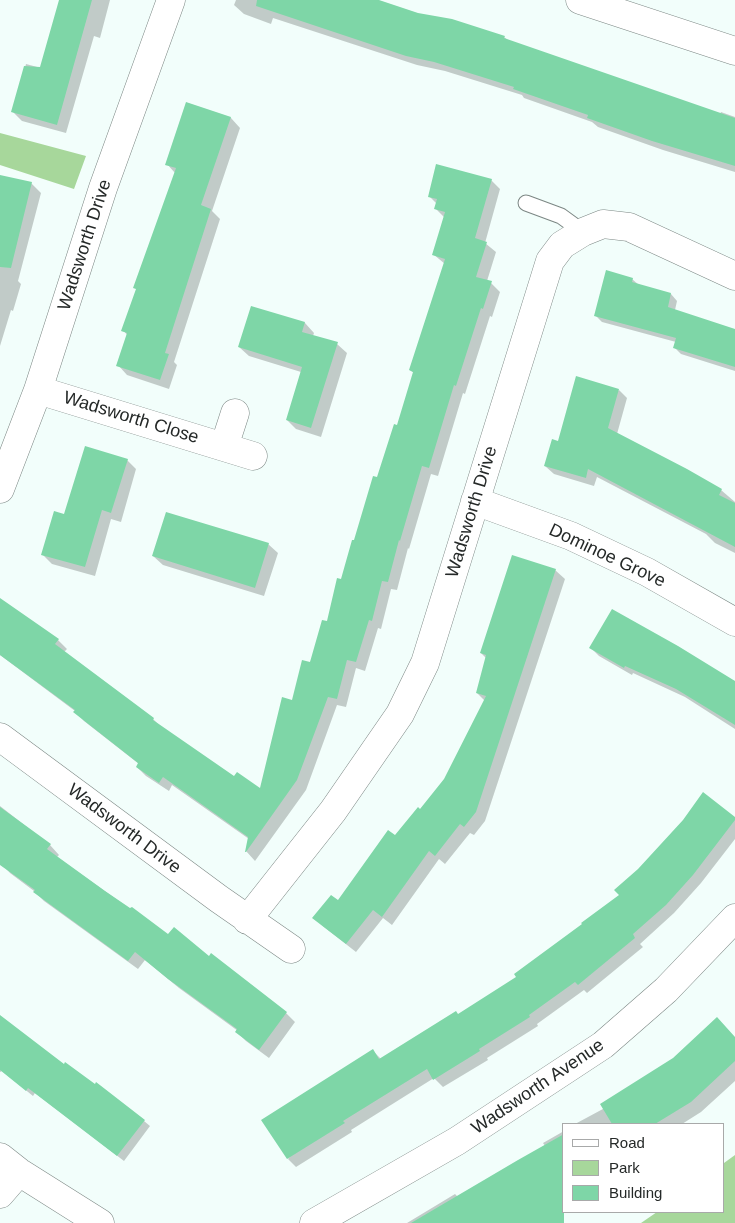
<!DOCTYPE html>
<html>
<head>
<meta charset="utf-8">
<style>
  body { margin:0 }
  #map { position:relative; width:735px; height:1223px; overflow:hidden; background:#f2fefb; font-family:Helvetica,sans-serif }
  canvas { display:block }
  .legend { position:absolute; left:562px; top:1123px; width:162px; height:90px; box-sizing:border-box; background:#fff; border:1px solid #a8a9a9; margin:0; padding:6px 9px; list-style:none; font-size:15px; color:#252928 }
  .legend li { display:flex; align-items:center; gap:10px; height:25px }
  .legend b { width:25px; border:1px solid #a8a9a9 }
</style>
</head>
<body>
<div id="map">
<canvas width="735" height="1223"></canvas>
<ul class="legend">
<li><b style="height:6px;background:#fff"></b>Road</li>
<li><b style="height:14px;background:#a7d79b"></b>Park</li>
<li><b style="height:14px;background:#7ed6a7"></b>Building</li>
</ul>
</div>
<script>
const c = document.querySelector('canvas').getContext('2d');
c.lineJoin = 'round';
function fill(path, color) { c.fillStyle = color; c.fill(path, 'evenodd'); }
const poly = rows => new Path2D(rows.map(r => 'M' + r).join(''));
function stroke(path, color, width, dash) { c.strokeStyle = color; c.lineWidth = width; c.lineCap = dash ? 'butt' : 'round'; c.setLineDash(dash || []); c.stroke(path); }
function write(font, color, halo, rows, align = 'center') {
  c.font = font + ' Helvetica,sans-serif'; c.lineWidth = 4; c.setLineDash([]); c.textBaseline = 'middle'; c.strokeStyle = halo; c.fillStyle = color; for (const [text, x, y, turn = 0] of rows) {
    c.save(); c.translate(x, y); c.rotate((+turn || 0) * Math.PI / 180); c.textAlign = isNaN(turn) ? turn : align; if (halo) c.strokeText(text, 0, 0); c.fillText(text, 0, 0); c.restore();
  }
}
fill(poly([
  [0,133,86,156,74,189,0,165],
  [735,1155,735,1223,641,1223,657,1212,724,1212,724,1163]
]), '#a7d79b');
fill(poly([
  [61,0,110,0,100,38,94,36,66,133,22,121,13,112,26,64,41,68],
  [236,0,375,0,418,14,504,37,509,41,720,114,721,112,735,117,735,172,663,150,598,127,592,122,524,98,522,95,445,71,417,65,273,18,271,24,244,14,234,5],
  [187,103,231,118,240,128,212,211,220,219,174,362,177,365,169,389,127,375,118,365,128,336,123,330,175,173,167,164],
  [0,176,31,183,41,193,18,281,21,284,13,311,11,310,0,346],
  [491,180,500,189,485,243,496,252,487,281,491,283,500,292,492,317,490,316,465,394,463,393,438,476,431,474,409,549,408,548,397,590,391,589,381,629,378,628,365,671,356,668,346,707,337,705,306,790,255,861,246,851,249,839,172,785,169,791,146,776,137,767,139,764,84,721,75,711,0,655,0,601,58,640,67,649,64,652,153,719,161,727,234,778,261,790,293,702,327,623,354,542,398,427,414,373,410,370,445,264,433,254,445,218,436,209,437,204,429,196],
  [632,279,639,285,671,294,677,301,675,310,735,331,735,371,681,354,674,347,676,342,602,322,595,315],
  [252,308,305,323,314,333,313,336,337,344,347,353,321,437,296,429,287,420,301,372,249,356,239,347],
  [619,390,627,398,617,434,721,490,735,502,735,553,715,543,706,534,597,477,594,486,554,474,545,466,559,442],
  [127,460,136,469,121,522,111,519,95,576,52,564,43,555,65,515],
  [268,544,278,553,264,596,163,565,153,556],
  [555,570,565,579,485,821,474,835,470,833,445,864,439,859,392,925,383,918,356,952,324,927,314,918,338,902,420,810,445,779,485,701,477,693,486,658,481,653],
  [591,648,735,681,735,729,685,697,633,673,632,675,599,656],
  [0,806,50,845,59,855,57,857,168,936,209,958,286,1013,295,1022,269,1058,246,1041,237,1032,238,1031,179,988,145,960,138,969,44,901,34,891,10,873,0,862],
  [735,818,735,839,701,883,674,913,640,944,643,947,587,993,584,990,537,1024,538,1026,487,1058,488,1060,443,1087,434,1078,351,1130,352,1132,296,1167,288,1159,373,1051,381,1059,458,1015,518,977],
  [0,1018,64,1066,144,1121,150,1126,124,1161,35,1093,33,1096,2,1071,0,1072],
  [735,1038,735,1081,701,1112,682,1124,575,1124],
  [564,1131,564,1202,533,1223,407,1223,455,1194,458,1197,545,1146,543,1143]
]), '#0003');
fill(poly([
  [59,0,92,0,57,125,11,112,24,66,40,67],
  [257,0,379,0,418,13,452,19,505,36,504,38,735,118,735,166,652,141,587,118,588,115,513,89,514,87,434,62,406,56,256,6],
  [186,102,231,117,201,205,211,209,165,353,169,354,160,380,116,366,127,333,121,331,136,289,133,288,176,168,165,165],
  [436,164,492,179,475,238,487,242,476,277,492,281,483,309,481,308,456,386,454,385,429,468,422,466,400,541,399,540,388,582,382,581,372,621,369,620,356,662,347,660,337,699,328,697,297,780,246,852,245,852,248,837,163,777,159,783,136,767,138,763,73,712,75,710,0,655,0,598,59,639,55,644,154,718,153,720,234,776,237,772,260,788,282,697,292,700,302,660,310,662,322,620,327,621,337,578,341,579,352,540,354,540,373,476,377,477,394,424,397,425,413,372,409,370,445,259,432,255,445,212,434,209,437,199,428,197],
  [0,175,32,182,11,268,0,267],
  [606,270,633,278,632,282,671,293,668,307,735,329,735,367,673,348,676,338,594,316],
  [251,306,305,322,302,332,338,342,311,428,286,420,302,367,238,347],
  [576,376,619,389,608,428,687,469,722,489,719,495,735,503,735,547,588,469,586,478,544,466,552,439,558,441],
  [85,446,128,459,111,513,102,510,85,567,41,555,54,511,64,514],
  [166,512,269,543,255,588,152,556],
  [512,555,556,569,476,812,464,827,460,824,435,856,429,851,382,917,373,910,346,944,312,918,331,895,338,900,388,830,395,835,418,807,420,809,444,779,486,696,476,693,486,655,480,653],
  [612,609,678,646,735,681,735,725,676,689,625,666,624,668,589,648],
  [703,792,735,817,735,820,693,875,666,905,633,934,635,938,578,985,575,982,529,1015,530,1017,479,1049,480,1051,433,1080,427,1069,343,1121,345,1123,287,1159,261,1120,373,1049,379,1059,456,1011,458,1014,516,977,514,974,582,924,581,923,619,895,614,890,638,869,683,820],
  [0,807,51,844,47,849,105,891,130,908,132,907,168,934,174,927,209,956,211,953,287,1012,259,1050,235,1032,237,1029,168,979,135,952,128,961,33,892,35,890,0,865],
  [0,1015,64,1064,65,1062,95,1084,96,1082,145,1120,117,1156,28,1088,26,1091,0,1070],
  [717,1017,735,1037,735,1061,691,1102,655,1124,612,1124,600,1104,673,1058],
  [564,1134,564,1223,411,1223,518,1160]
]), '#7ed6a7');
const lane = poly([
  [526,203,561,216,583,232]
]);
const street = poly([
  [580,0,735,51],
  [38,390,253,456],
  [224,447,235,413],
  [0,489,38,390,103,188,171,0],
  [475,501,571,536,647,572,735,622],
  [0,737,219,899,291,949],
  [247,920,333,811,400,714,425,663,550,261,562,245,583,232,603,224,629,227,735,276],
  [0,1157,19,1172,100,1223],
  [0,1194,19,1172],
  [314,1223,457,1141,603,1045,666,990,735,918]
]);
stroke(lane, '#7c8784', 17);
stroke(street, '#7c8784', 29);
stroke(lane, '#fff', 15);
stroke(street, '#fff', 28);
write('18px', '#252928', '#fff', [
  ["Wadsworth Drive",85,245,-72],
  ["Wadsworth Close",131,418,17],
  ["Wadsworth Drive",472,512,-73],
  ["Dominoe Grove",607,556,25],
  ["Wadsworth Drive",124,829,37],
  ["Wadsworth Avenue",538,1087,-34]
]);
</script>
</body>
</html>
